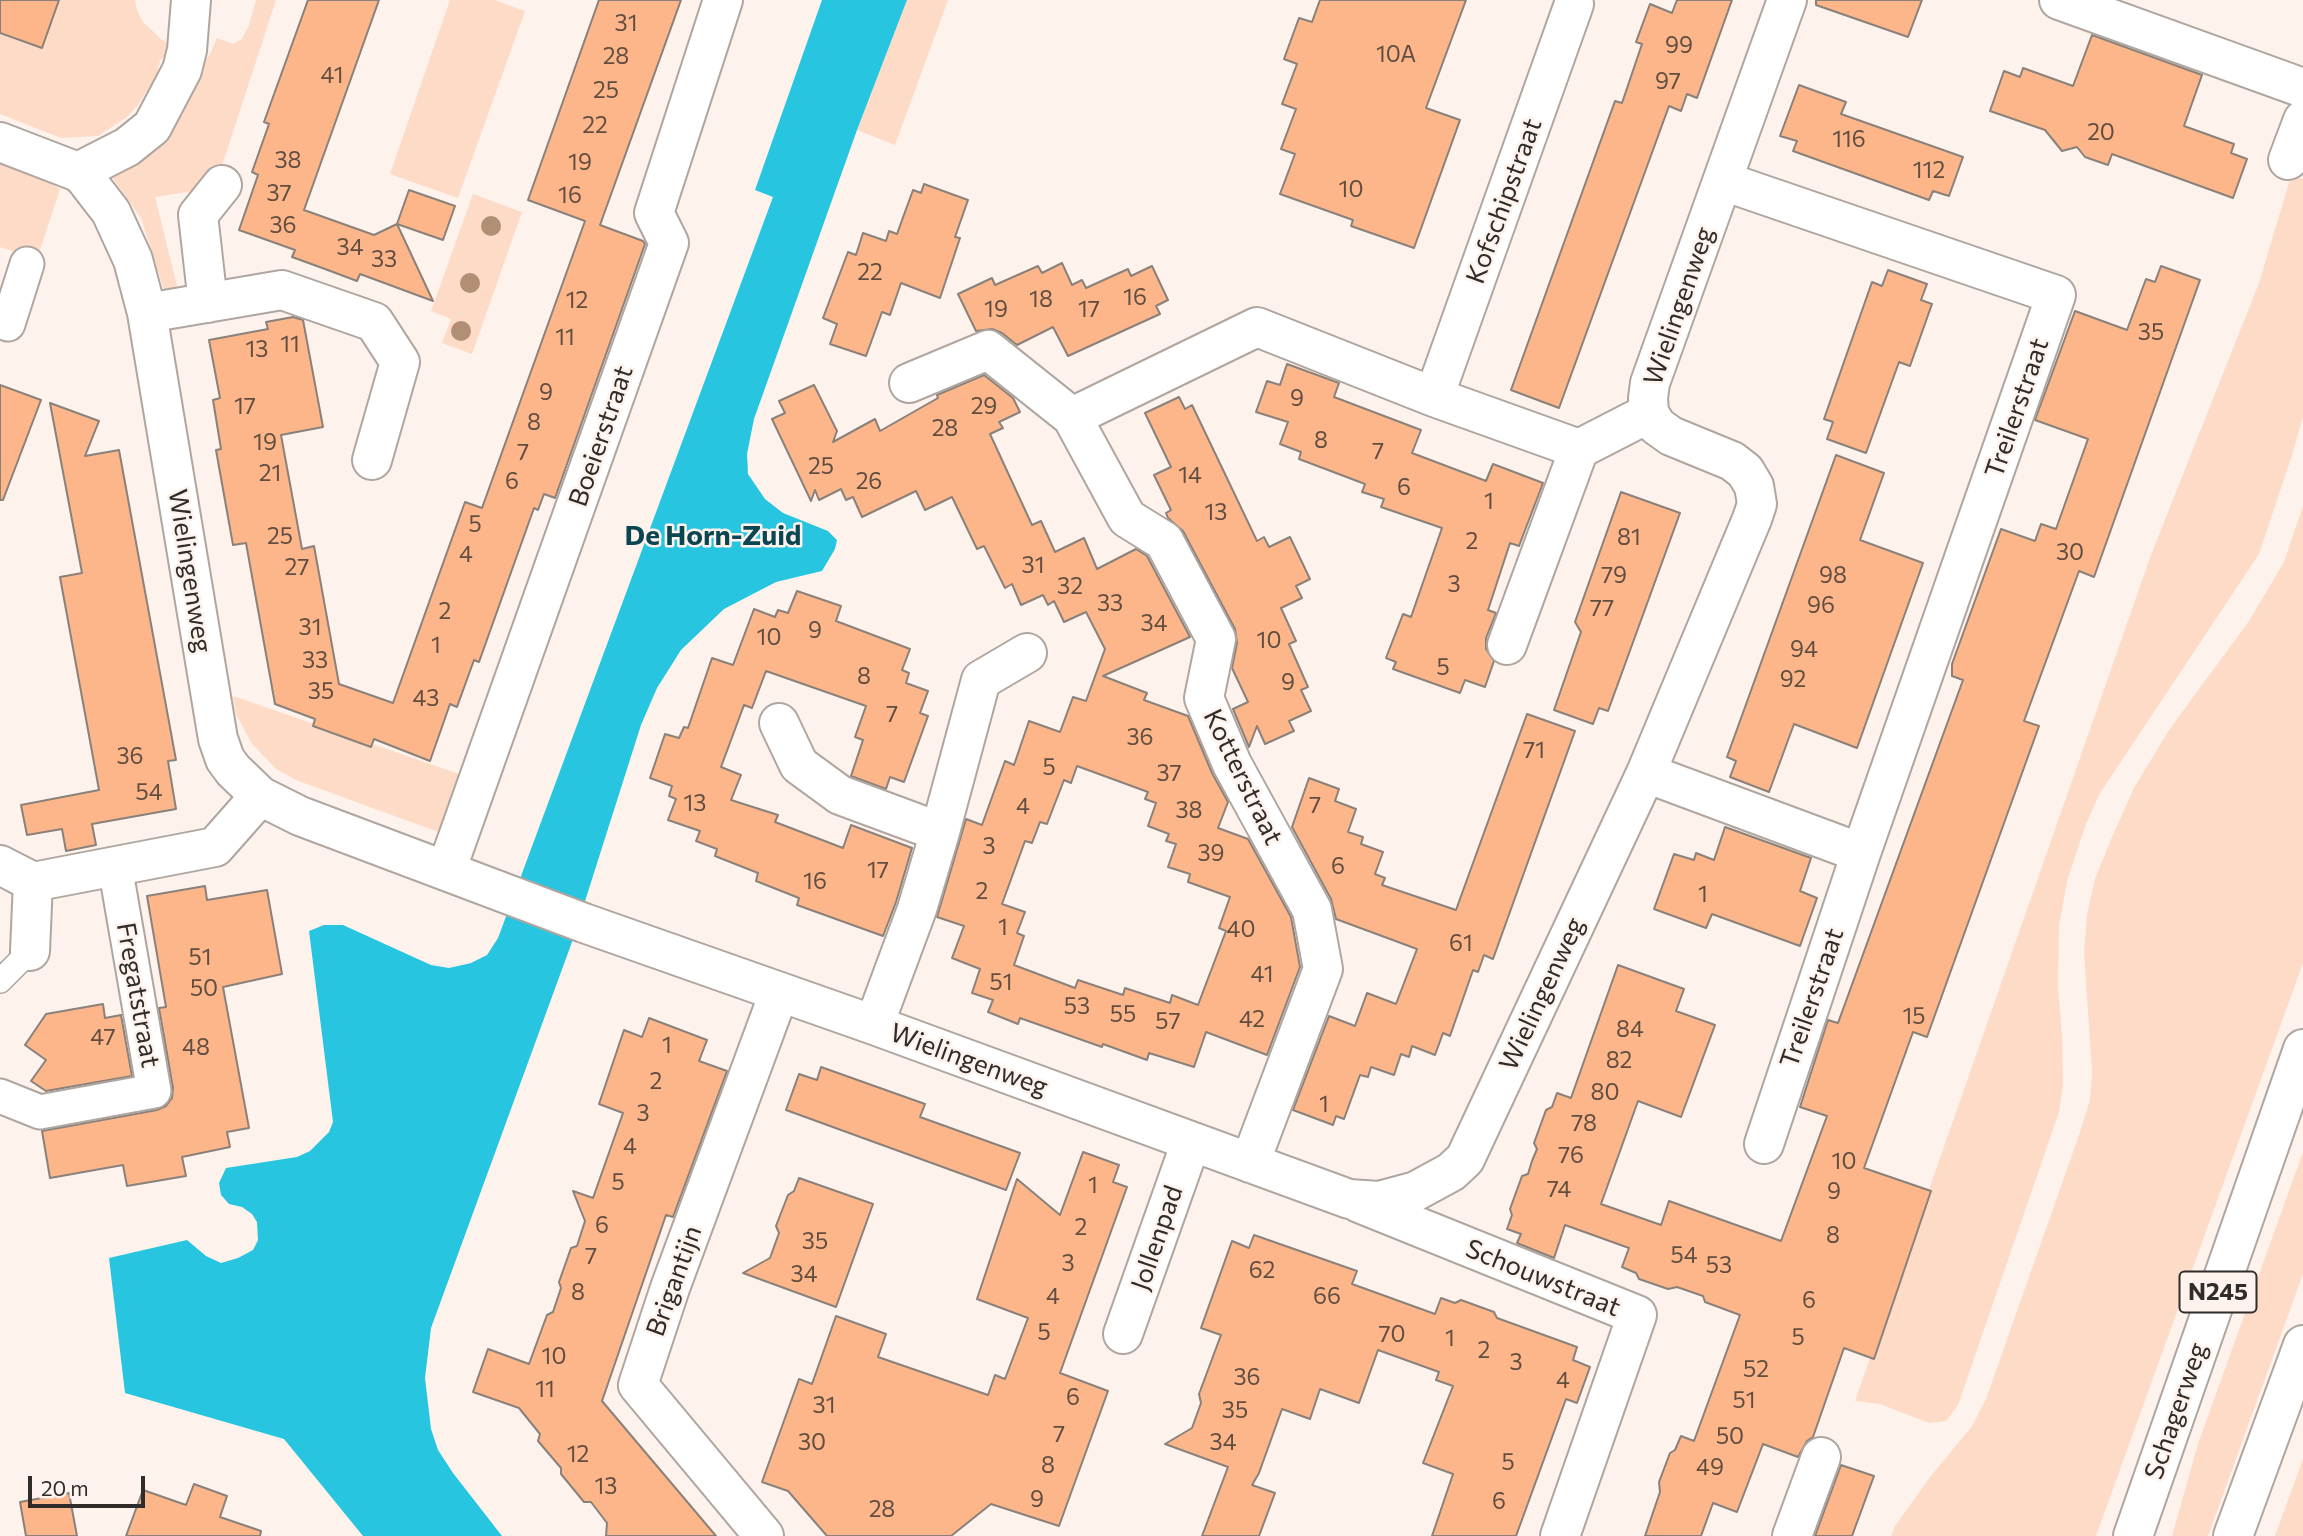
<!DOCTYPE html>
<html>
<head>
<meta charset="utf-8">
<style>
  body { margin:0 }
  #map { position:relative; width:2303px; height:1536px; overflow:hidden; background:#fdf2ec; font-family:Commissioner,sans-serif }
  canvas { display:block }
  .scale { position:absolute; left:28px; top:1476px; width:117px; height:32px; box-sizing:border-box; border:4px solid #2f2c29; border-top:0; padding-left:9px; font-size:21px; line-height:24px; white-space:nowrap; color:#2f2c29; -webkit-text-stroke:5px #fdf2ec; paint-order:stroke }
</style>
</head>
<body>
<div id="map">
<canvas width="2303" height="1536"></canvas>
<div class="scale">20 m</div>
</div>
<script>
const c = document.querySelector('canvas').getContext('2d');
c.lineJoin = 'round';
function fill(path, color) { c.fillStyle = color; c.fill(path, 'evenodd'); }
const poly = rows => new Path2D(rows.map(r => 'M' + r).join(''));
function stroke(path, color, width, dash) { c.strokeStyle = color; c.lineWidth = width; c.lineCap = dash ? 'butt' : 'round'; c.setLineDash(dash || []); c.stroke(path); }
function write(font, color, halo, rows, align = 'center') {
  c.font = font + ' Commissioner,sans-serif'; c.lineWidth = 5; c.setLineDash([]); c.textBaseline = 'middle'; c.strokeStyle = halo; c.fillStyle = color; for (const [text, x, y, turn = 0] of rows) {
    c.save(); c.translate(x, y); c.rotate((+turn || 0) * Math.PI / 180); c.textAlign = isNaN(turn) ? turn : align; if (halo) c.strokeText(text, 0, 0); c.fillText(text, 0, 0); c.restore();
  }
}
fill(poly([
  [57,0,135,0,137,10,143,22,162,40,172,46,160,61,156,76,138,105,127,117,98,136,61,138,0,114,0,34,40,48],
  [256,0,276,0,217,181,194,191,155,197,178,290,165,293,141,218,112,177,115,169,197,73,210,54,217,38,233,44,242,39,249,25],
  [450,0,495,0,525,11,458,198,390,174],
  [907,0,948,0,895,145,857,130],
  [0,161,38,176,60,189,37,259,0,247],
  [2291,176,2303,179,2303,417,2292,455,2259,554,2100,793,2086,824,2067,881,2059,926,2058,986,2062,1034,2063,1084,2059,1112,1958,1405,1946,1421,1929,1423,1880,1404,1855,1401,2151,555,2259,283],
  [473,194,522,212,472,354,442,343,451,319,431,311],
  [2303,506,2303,963,2096,1536,1891,1536,1895,1526,1931,1476,1972,1426,1986,1399,2078,1138,2090,1100,2092,1071,2084,953,2087,915,2095,879,2112,837,2134,788,2169,730,2249,621,2284,562],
  [233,696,465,776,444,834,296,780,276,769,252,744,236,714],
  [2303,1152,2303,1274,2208,1536,2172,1536,2198,1444],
  [2303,1459,2303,1536,2275,1536]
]), '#fddbc6');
fill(poly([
  [822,0,907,0,857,130,754,419,747,454,748,474,765,499,783,513,828,531,837,540,835,549,822,571,776,582,724,609,681,650,657,688,641,725,572,942,431,1328,425,1378,431,1429,438,1450,453,1473,502,1536,363,1536,284,1439,125,1393,109,1258,187,1240,206,1256,221,1263,238,1258,253,1250,258,1240,257,1222,252,1214,242,1207,229,1204,221,1195,219,1183,226,1168,297,1157,310,1151,329,1132,333,1122,309,931,324,925,343,925,431,965,449,968,471,963,487,955,498,938,773,197,755,190]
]), '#28c5e1');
const building = poly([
  [0,0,59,0,42,48,0,33,0,0],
  [308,0,379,0,304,210,374,235,397,224,433,301,360,274,357,281,325,269,292,257,295,250,239,230,258,175,252,172,269,124,264,122,308,0],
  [599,0,681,0,600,225,643,241,645,244,555,498,544,494,538,510,534,508,479,662,474,660,457,707,450,704,430,761,374,739,371,747,313,726,315,719,275,704,246,543,233,545,226,506,216,450,221,449,213,400,220,398,209,340,268,329,266,322,293,317,303,320,323,427,281,435,302,549,314,546,339,684,393,703,465,502,482,508,585,221,528,200,599,0],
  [1320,0,1466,0,1426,108,1460,120,1414,248,1351,226,1353,220,1280,194,1295,154,1281,149,1296,109,1282,104,1297,64,1284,59,1299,18,1312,22,1320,0],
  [1677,0,1732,0,1697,98,1687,94,1681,111,1669,106,1559,408,1511,390,1615,101,1622,103,1642,44,1636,42,1650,4,1672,13,1677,0],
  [1816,0,1922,0,1908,37,1816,5,1816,0],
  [2092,35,2202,75,2184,126,2234,144,2231,153,2247,159,2233,198,2112,154,2108,165,2085,157,2077,147,2062,151,2045,130,1990,111,2004,71,2020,77,2023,68,2073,86,2092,35],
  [1799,85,1846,102,1841,114,1963,157,1949,196,1933,191,1929,200,1793,151,1797,141,1780,136,1799,85],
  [924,184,968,200,955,237,960,238,940,298,901,283,890,315,882,312,866,356,830,344,837,324,823,318,848,252,856,255,863,233,886,241,889,231,897,234,913,190,921,193,924,184],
  [409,190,455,206,443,240,397,224,409,190],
  [1062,263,1072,285,1082,280,1086,288,1128,269,1131,276,1152,266,1168,300,1156,306,1160,314,1068,356,1053,327,1017,345,1002,333,992,329,976,331,958,294,992,278,995,285,1038,266,1042,273,1062,263],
  [2161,266,2200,280,2094,577,2079,571,2024,721,2039,726,1927,1037,1913,1032,1864,1168,1931,1191,1874,1359,1844,1348,1813,1437,1807,1441,1798,1457,1763,1444,1737,1512,1713,1503,1701,1536,1645,1536,1660,1492,1659,1482,1670,1453,1675,1450,1681,1436,1694,1441,1740,1315,1705,1302,1703,1296,1677,1287,1668,1289,1639,1279,1636,1273,1622,1267,1629,1248,1565,1225,1554,1258,1517,1243,1521,1234,1507,1229,1512,1215,1510,1209,1522,1176,1528,1174,1532,1161,1537,1149,1534,1143,1546,1110,1552,1107,1557,1093,1571,1098,1618,965,1684,989,1676,1011,1715,1025,1681,1117,1638,1101,1601,1204,1661,1225,1669,1201,1781,1241,1827,1116,1800,1107,1828,1020,1838,1023,1963,680,1952,676,1952,664,2001,529,2035,541,2041,524,2056,529,2088,439,2035,420,2075,311,2127,330,2146,279,2155,282,2161,266],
  [1888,270,1927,284,1921,300,1932,304,1910,366,1899,362,1866,453,1827,439,1833,422,1824,419,1872,282,1882,286,1888,270],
  [1287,364,1339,383,1334,397,1421,430,1412,453,1486,481,1493,464,1543,483,1519,546,1510,543,1488,610,1496,613,1486,638,1486,649,1494,661,1485,687,1465,680,1460,693,1393,669,1396,662,1386,658,1403,614,1411,617,1442,528,1381,507,1384,499,1362,492,1365,484,1299,459,1301,452,1280,444,1288,422,1256,412,1267,381,1280,385,1287,364],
  [984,375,1013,398,1020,412,999,422,1003,428,990,434,1032,525,1041,521,1055,552,1084,538,1097,569,1136,549,1147,556,1190,637,1103,676,1147,693,1144,700,1188,716,1212,773,1228,802,1218,828,1248,839,1291,917,1300,967,1267,1055,1206,1032,1194,1067,1149,1053,1147,1060,1103,1044,1102,1047,1020,1018,1018,1024,988,1012,993,1000,972,993,980,969,952,958,964,926,937,917,966,819,982,825,1005,761,1014,765,1029,721,1060,732,1073,697,1086,701,1105,649,1086,612,1064,622,1054,601,1048,605,1043,595,1021,605,1012,584,1005,588,984,546,977,549,952,497,925,510,916,491,862,517,853,497,846,500,841,489,819,500,815,490,811,501,772,419,785,413,779,401,814,385,837,431,833,442,875,419,880,431,938,398,937,395,984,375],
  [1077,766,1148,792,1145,799,1156,803,1148,826,1169,834,1166,841,1176,844,1168,867,1190,874,1188,882,1230,897,1219,928,1226,931,1198,1005,1172,995,1170,1003,1125,988,1123,995,1078,980,1075,988,1014,965,1024,936,1017,933,1025,912,1002,904,1025,841,1032,843,1040,822,1047,824,1064,780,1071,783,1077,766],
  [0,385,41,400,3,500,0,500,0,385],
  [1179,397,1185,409,1192,405,1257,541,1264,537,1269,547,1290,537,1310,579,1296,586,1302,598,1281,608,1296,641,1289,644,1308,687,1301,690,1311,711,1289,721,1294,731,1265,744,1257,726,1249,747,1233,709,1248,702,1232,668,1237,643,1235,629,1183,531,1168,518,1166,513,1171,510,1154,475,1171,467,1145,413,1179,397],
  [50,403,99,421,85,456,119,450,176,760,168,761,176,809,92,824,96,845,66,851,62,829,27,835,21,805,99,790,60,577,82,573,50,403],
  [1836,455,1884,473,1860,540,1923,563,1857,748,1794,724,1769,792,1730,777,1736,761,1727,757,1836,455],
  [1621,492,1680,513,1608,711,1599,708,1593,724,1554,710,1581,632,1575,622,1621,492],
  [797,591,841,606,836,621,910,649,902,670,909,673,906,683,928,691,920,713,928,716,904,782,890,777,886,789,851,776,863,740,855,737,866,706,766,671,752,708,744,705,721,767,741,775,731,800,778,815,775,822,843,848,851,825,912,848,896,902,883,936,797,905,799,898,756,881,758,873,715,856,717,849,696,841,700,831,668,820,676,799,669,796,672,786,650,778,665,734,679,738,684,727,688,728,712,658,733,665,754,609,775,617,778,610,788,613,797,591],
  [1527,714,1575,731,1493,959,1484,955,1478,972,1473,970,1450,1036,1443,1033,1435,1055,1412,1046,1409,1057,1401,1054,1394,1075,1371,1067,1368,1077,1360,1075,1344,1119,1336,1116,1333,1125,1293,1110,1329,1016,1355,1026,1367,993,1396,1004,1417,949,1336,919,1331,899,1292,827,1309,778,1339,789,1335,801,1356,809,1348,832,1363,837,1361,844,1383,852,1375,874,1385,878,1382,885,1456,910,1527,714],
  [1725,827,1811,858,1800,891,1817,898,1800,946,1712,914,1706,928,1654,909,1674,854,1694,860,1696,853,1714,860,1725,827],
  [205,886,207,900,267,890,282,974,223,987,249,1128,227,1132,230,1147,182,1157,186,1176,127,1186,123,1165,50,1178,42,1131,157,1110,166,1106,172,1098,173,1088,159,1008,166,1007,147,896,205,886],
  [103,1004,105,1018,121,1015,132,1076,46,1091,31,1081,46,1060,25,1045,46,1014,103,1004],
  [649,1018,707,1040,699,1061,727,1071,673,1217,666,1215,602,1401,716,1536,606,1536,607,1523,591,1502,584,1502,561,1474,561,1468,538,1441,540,1434,519,1408,473,1392,488,1349,529,1364,547,1315,553,1312,561,1288,559,1282,571,1248,577,1246,585,1221,573,1191,593,1198,623,1113,599,1104,624,1030,642,1037,649,1018],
  [821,1067,925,1104,920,1117,1020,1153,1006,1190,786,1110,799,1074,817,1080,821,1067],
  [1083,1152,1119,1165,1113,1182,1127,1187,1060,1373,1108,1391,1059,1526,991,1504,951,1536,827,1536,788,1491,762,1482,799,1379,812,1384,836,1316,886,1334,878,1357,988,1395,995,1375,1005,1379,1028,1318,977,1299,1017,1179,1060,1215,1083,1152],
  [799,1178,873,1204,836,1307,743,1273,770,1258,779,1233,776,1226,788,1195,794,1191,799,1178],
  [1254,1235,1357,1271,1352,1284,1435,1314,1441,1298,1455,1303,1461,1300,1494,1312,1497,1318,1577,1347,1573,1360,1590,1367,1577,1403,1566,1399,1516,1536,1432,1536,1453,1474,1423,1463,1453,1386,1436,1380,1439,1372,1378,1350,1359,1403,1320,1389,1310,1419,1282,1409,1259,1473,1252,1485,1275,1493,1259,1536,1202,1536,1228,1467,1165,1444,1192,1428,1201,1403,1199,1394,1221,1335,1201,1328,1232,1241,1249,1248,1254,1235],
  [1841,1465,1874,1476,1852,1536,1815,1536,1841,1465],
  [194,1484,227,1496,220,1517,261,1531,260,1536,126,1536,143,1490,186,1505,194,1484],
  [69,1493,77,1536,26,1536,20,1502,69,1493]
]);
fill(building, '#fdb68a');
stroke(building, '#8a817b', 2);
const service = poly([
  [0,981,30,951]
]);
const pedestrian = poly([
  [8,324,27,264],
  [0,1096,40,1112,154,1091,115,866]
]);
const minor = poly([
  [2059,0,2303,88],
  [0,142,78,172,84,177,111,212,133,260,147,313,218,739,225,759,233,770,260,796,300,816,584,923,874,1025,1349,1199,1379,1201,1416,1191,1451,1172,1465,1159,1646,773,1752,519,1757,504,1754,486,1745,471,1732,461,1671,436,1657,426,1649,413,1648,398,1650,383,1787,0],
  [2288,160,2303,120],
  [78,172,127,147,152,127,182,70,187,50,191,0],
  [1723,181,2056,295,1861,853,1764,1144],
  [208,303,198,215,222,185],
  [147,313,282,290,374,322,400,362,372,460],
  [909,383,988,350,1072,417,1127,518,1164,541,1216,639,1204,698,1232,764,1312,910,1323,969,1250,1163],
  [1434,397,1574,4],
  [1072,417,1257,327,1434,397,1579,449,1649,413],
  [1507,645,1579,449],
  [779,723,799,765,840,795,940,832],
  [1646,773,1861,853],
  [0,865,33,882,215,847,260,796],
  [446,871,669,243,654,213,723,0],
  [30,951,33,882],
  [874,1025,917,909,940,832,981,680,1027,653],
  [1359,1203,1637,1315,1560,1536],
  [1123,1334,1191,1142],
  [764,1536,638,1385,670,1288,779,993],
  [1792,1536,1821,1457]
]);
const primary = poly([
  [2133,1536,2303,1049],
  [2233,1536,2303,1345]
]);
stroke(service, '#b0a6a0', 26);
stroke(pedestrian, '#b0a6a0', 37);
stroke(minor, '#b0a6a0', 42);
stroke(primary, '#b0a6a0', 42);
stroke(service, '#fff', 23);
stroke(pedestrian, '#fff', 33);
stroke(minor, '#fff', 38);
stroke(primary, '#fff', 38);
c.fillStyle = '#b28e75';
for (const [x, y] of [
  [491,226],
  [470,283],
  [461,331]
]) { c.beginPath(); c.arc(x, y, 10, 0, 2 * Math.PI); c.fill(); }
write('23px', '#624e41', null, [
  ["31",626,23],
  ["99",1679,45],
  ["10A",1396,54],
  ["28",616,56],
  ["41",332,75],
  ["97",1668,81],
  ["25",606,90],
  ["22",595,125],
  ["20",2101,132],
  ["116",1849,139],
  ["38",288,160],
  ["19",580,162],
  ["112",1929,170],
  ["10",1351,189],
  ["37",279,193],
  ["16",570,195],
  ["36",283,225],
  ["34",350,247],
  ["33",384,259],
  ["22",870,272],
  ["16",1135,297],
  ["18",1041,299],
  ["12",577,300],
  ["19",996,309],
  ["17",1089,309],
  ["35",2151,332],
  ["11",565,337],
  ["11",290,344],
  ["13",257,349],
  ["9",546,392],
  ["9",1297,398],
  ["17",245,406],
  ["29",984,406],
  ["8",534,422],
  ["28",945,428],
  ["8",1321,440],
  ["19",265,442],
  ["7",1378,451],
  ["7",523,452],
  ["25",821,466],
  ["21",270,473],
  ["14",1190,475],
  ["6",512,481],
  ["26",869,481],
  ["6",1404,487],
  ["1",1489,501],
  ["13",1216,512],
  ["5",475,524],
  ["25",280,536],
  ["81",1629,537],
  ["2",1472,541],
  ["30",2070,552],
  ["4",466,554],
  ["31",1033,565],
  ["27",297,567],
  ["79",1614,575],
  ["98",1833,575],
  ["3",1454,584],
  ["32",1070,586],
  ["33",1110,603],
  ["96",1821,605],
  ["77",1602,608],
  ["2",445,611],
  ["34",1154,623],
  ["31",310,627],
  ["9",815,630],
  ["10",769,637],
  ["10",1269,640],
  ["1",436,645],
  ["94",1804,649],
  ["33",315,660],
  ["5",1443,667],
  ["8",864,676],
  ["92",1793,679],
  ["9",1288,682],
  ["35",321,691],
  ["43",426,698],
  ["7",892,714],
  ["36",1140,737],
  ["71",1534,750],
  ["36",130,756],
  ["5",1049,767],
  ["37",1169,773],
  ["54",149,792],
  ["13",695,803],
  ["7",1315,805],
  ["4",1023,806],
  ["38",1189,810],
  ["3",989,846],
  ["39",1211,853],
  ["6",1338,866],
  ["17",878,870],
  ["16",815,881],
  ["2",982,891],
  ["1",1703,894],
  ["1",1003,927],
  ["40",1241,929],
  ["61",1461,943],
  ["51",200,957],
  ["41",1262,974],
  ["51",1001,982],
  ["50",204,988],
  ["53",1077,1006],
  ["55",1123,1014],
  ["15",1914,1016],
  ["42",1252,1019],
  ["57",1168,1021],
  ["84",1630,1029],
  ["47",103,1037],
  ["1",667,1045],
  ["48",196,1047],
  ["82",1619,1060],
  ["2",656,1081],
  ["80",1605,1092],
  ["1",1324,1104],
  ["3",643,1113],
  ["78",1584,1123],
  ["4",630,1146],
  ["76",1571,1155],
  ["10",1844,1161],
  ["5",618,1182],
  ["1",1093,1185],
  ["74",1559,1189],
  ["9",1834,1191],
  ["6",602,1225],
  ["2",1081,1227],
  ["8",1833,1235],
  ["35",815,1241],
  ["54",1684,1255],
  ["7",591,1256],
  ["3",1068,1263],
  ["53",1719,1265],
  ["62",1262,1270],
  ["34",804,1274],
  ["8",578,1292],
  ["4",1053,1296],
  ["66",1327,1296],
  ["6",1809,1300],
  ["5",1044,1332],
  ["70",1392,1334],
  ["5",1798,1337],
  ["1",1450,1338],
  ["2",1484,1350],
  ["10",554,1356],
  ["3",1516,1362],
  ["52",1756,1369],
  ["36",1247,1377],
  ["4",1563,1380],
  ["11",545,1389],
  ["6",1073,1397],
  ["51",1744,1400],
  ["31",824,1405],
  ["35",1235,1410],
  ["7",1059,1434],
  ["50",1730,1436],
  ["30",812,1442],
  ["34",1223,1442],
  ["12",578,1454],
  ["5",1508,1462],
  ["8",1048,1465],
  ["49",1710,1467],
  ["13",606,1486],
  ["9",1037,1499],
  ["6",1499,1501],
  ["28",882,1509]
]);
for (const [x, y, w] of [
  [2218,1292,77]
]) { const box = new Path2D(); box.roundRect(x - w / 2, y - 20.5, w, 41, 5); c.fillStyle = '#fdf2ec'; c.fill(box); stroke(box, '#2f2c29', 2); }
write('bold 24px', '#2f2c29', null, [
  ["N245",2218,1292]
]);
write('26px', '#2f2c29', '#fdf2ec', [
  ["Kofschipstraat",1504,201,-70],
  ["Wielingenweg",1679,306,-71],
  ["Treilerstraat",2017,408,-71],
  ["Boeierstraat",601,436,-71],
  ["Wielingenweg",190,571,81],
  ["Kotterstraat",1243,777,64],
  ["Wielingenweg",1542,994,-65],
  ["Fregatstraat",138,995,80],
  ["Treilerstraat",1812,998,-71],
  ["Wielingenweg",969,1060,20],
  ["Jollenpad",1157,1238,-71],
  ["Schouwstraat",1543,1278,22],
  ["Brigantijn",674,1281,-70],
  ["Schagerweg",2176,1411,-71]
]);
write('bold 28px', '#0a4652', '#fdf2ec', [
  ["De Horn-Zuid",713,536]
]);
</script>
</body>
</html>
